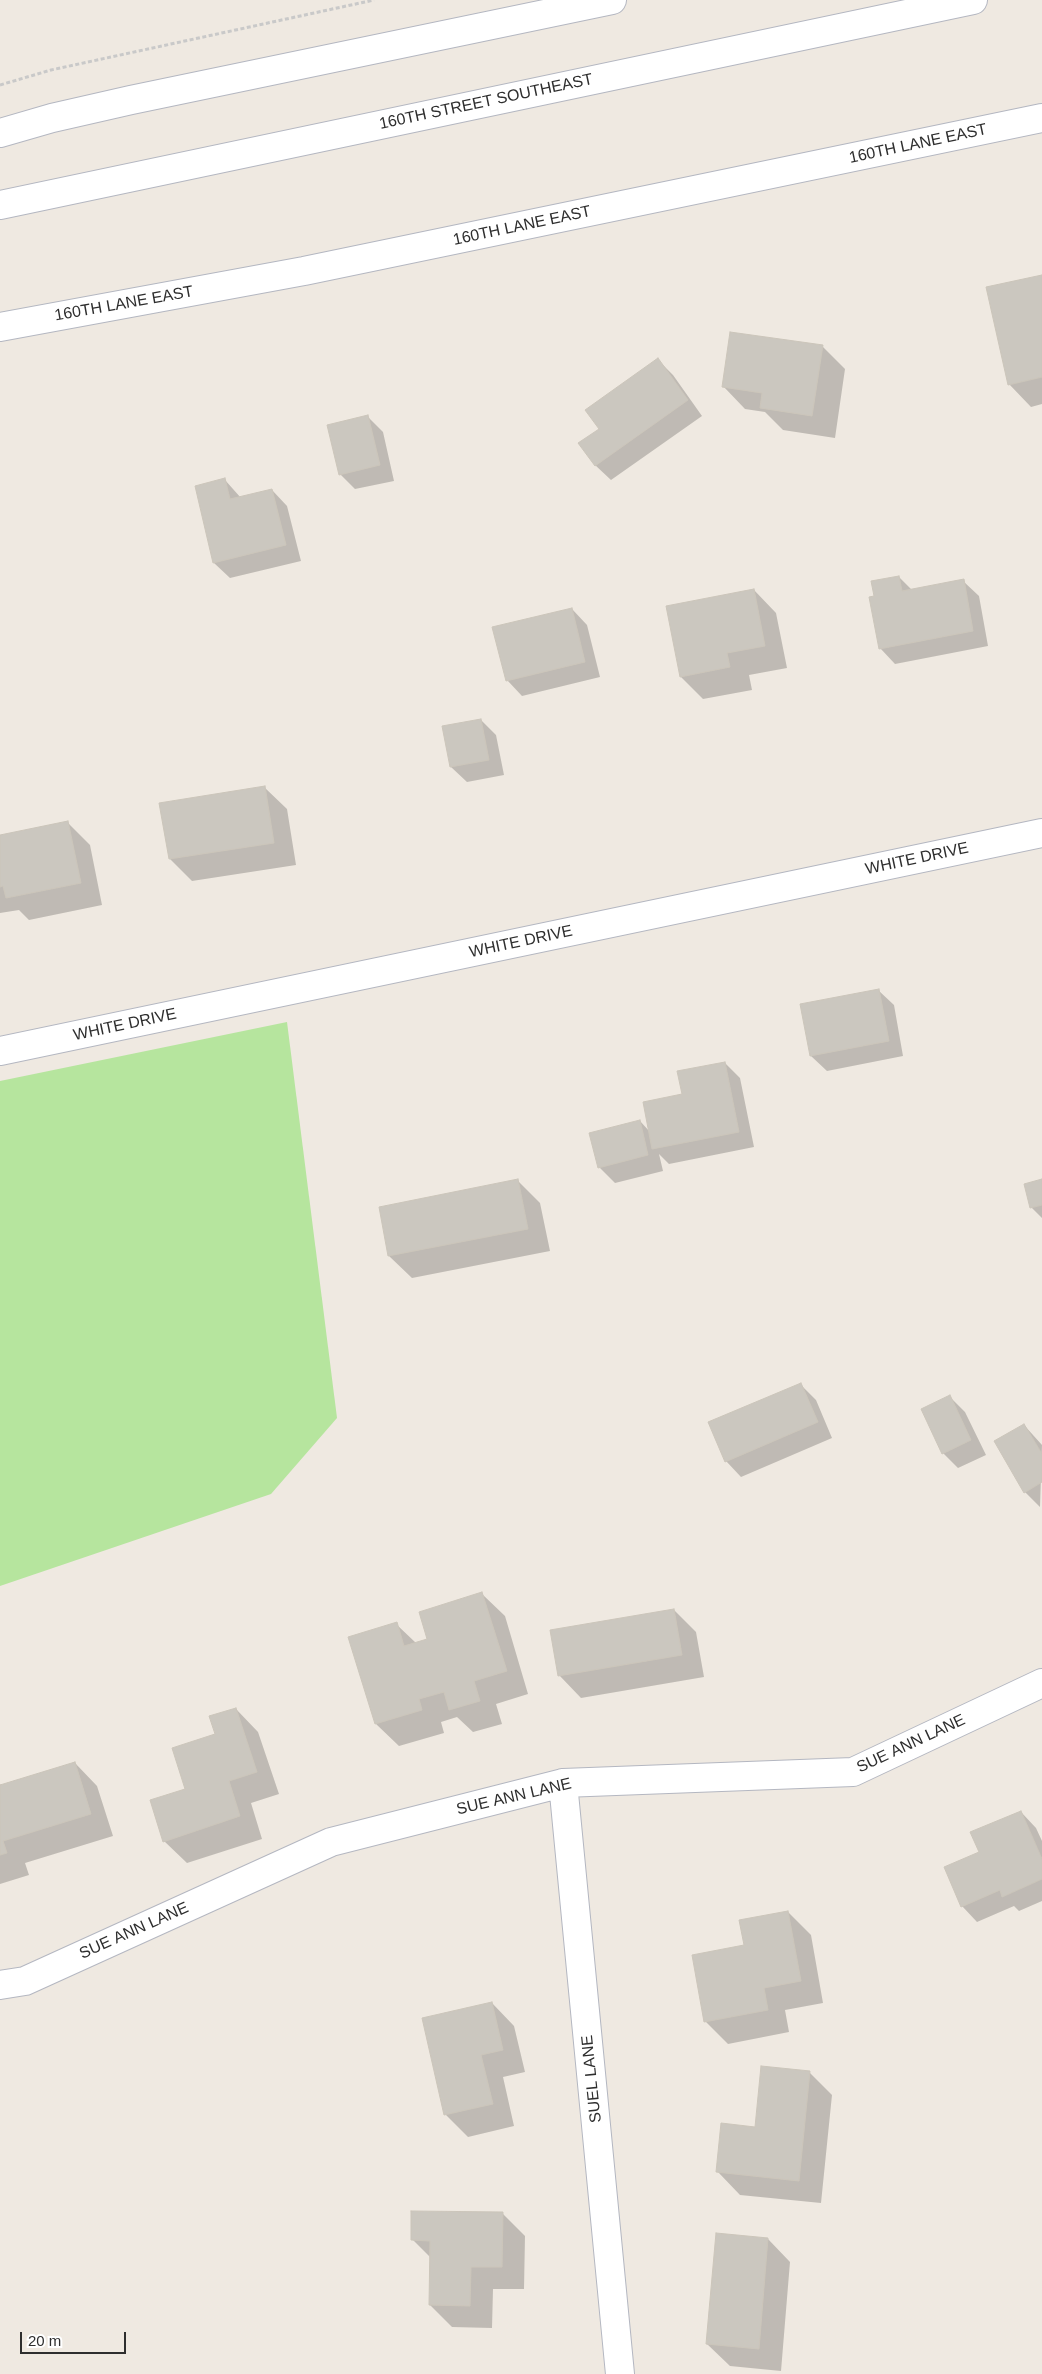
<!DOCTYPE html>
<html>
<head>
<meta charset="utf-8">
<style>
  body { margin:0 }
  #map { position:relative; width:1042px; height:2374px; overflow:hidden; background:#efe9e1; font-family:Arial,sans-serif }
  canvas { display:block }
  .scale { position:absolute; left:20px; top:2332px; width:106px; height:22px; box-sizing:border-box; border:2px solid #2e2e2e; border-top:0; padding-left:6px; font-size:15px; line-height:18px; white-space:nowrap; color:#2e2e2e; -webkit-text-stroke:4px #fff; paint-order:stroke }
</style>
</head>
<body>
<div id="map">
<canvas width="1042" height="2374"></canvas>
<div class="scale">20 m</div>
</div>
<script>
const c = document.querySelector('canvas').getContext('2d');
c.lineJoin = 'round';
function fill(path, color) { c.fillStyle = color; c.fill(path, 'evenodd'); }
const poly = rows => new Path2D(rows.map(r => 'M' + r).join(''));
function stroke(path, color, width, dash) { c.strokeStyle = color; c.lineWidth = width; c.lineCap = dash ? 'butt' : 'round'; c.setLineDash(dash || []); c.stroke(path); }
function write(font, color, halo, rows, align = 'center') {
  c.font = font + ' Arial,sans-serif'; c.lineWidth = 5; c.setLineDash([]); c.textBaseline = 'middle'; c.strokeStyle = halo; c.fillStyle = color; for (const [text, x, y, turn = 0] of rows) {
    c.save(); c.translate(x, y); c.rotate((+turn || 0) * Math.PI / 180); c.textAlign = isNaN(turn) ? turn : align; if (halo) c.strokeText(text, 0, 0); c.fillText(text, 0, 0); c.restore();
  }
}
fill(poly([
  [287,1022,337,1418,271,1494,0,1586,0,1081]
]), '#b6e59e');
fill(poly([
  [1042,276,1042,404,1031,407,1009,384],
  [822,346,845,369,835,438,783,430,765,412,745,409,723,386],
  [658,360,673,375,702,416,611,480,595,465,600,429],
  [367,416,383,432,394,481,355,489,340,474],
  [225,480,241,498,272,490,287,506,301,561,230,578,214,563],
  [899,577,912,590,963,581,979,596,988,646,895,664,880,648],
  [754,590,776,613,787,668,749,675,752,690,703,699,681,677,667,607],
  [572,609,587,625,600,677,522,696,507,680],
  [481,720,496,735,504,775,467,782,451,767],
  [264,787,287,809,296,865,192,881,170,859],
  [68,823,90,845,102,905,29,920,19,910,0,913,0,836],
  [878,990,894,1005,903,1056,827,1071,811,1056],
  [725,1063,740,1078,754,1147,669,1164,659,1154,663,1171,615,1183,599,1167,640,1121,650,1132,683,1095],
  [518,1181,540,1203,550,1251,412,1278,389,1256,380,1208],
  [1042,1181,1042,1218,1031,1207],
  [801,1385,816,1400,832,1438,741,1477,726,1461],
  [950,1397,965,1412,986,1455,958,1468,943,1453],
  [1024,1425,1042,1445,1040,1507,1025,1492],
  [482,1594,505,1616,528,1694,496,1704,502,1724,473,1732,457,1717,441,1722,444,1733,399,1746,376,1724,350,1638,396,1624,416,1643,429,1640],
  [674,1610,696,1632,704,1677,581,1698,559,1675],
  [236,1709,258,1732,279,1794,251,1803,262,1839,187,1863,164,1841,186,1790,216,1735],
  [75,1763,97,1786,113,1836,25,1863,29,1875,0,1884,0,1784,2,1786],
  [1021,1812,1036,1828,1042,1841,1042,1901,1019,1911,1014,1906,977,1922,962,1906,980,1853],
  [788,1912,811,1935,823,2003,785,2010,789,2032,728,2044,705,2021,745,1946],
  [492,2003,514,2026,525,2072,503,2077,514,2126,468,2137,446,2115,423,2019],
  [809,2072,832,2095,821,2203,740,2195,718,2172],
  [503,2214,525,2236,524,2289,493,2289,492,2328,452,2327,430,2305,431,2258,412,2239],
  [768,2239,790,2262,781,2371,730,2366,707,2344]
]), '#0003');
const building = poly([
  [1042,275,1042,377,1008,385,986,287,1042,275],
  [730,332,823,345,812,416,760,408,762,393,722,387,730,332],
  [658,358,688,400,595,466,578,443,599,429,585,410,658,358],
  [368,415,380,465,339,475,327,425,368,415],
  [225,478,230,499,272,489,286,545,213,563,195,486,225,478],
  [899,576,902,591,964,579,973,631,879,649,869,597,874,596,871,581,899,576],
  [754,589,765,646,727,653,730,667,680,677,666,606,754,589],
  [572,608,585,662,506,681,492,627,572,608],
  [481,719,489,760,450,767,442,726,481,719],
  [265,786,274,843,169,859,159,803,265,786],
  [68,821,81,883,6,898,3,886,0,887,0,835,68,821],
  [879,989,889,1041,810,1056,800,1004,879,989],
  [725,1062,739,1132,652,1149,643,1102,682,1094,677,1071,725,1062],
  [640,1120,648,1155,598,1168,589,1133,640,1120],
  [518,1179,528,1229,388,1256,379,1207,518,1179],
  [1042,1179,1042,1205,1030,1208,1024,1184,1042,1179],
  [801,1383,818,1422,725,1462,708,1422,801,1383],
  [950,1395,971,1440,942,1454,921,1409,950,1395],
  [1024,1424,1042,1454,1042,1482,1024,1493,994,1441,1024,1424],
  [482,1592,507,1671,474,1681,480,1701,449,1710,444,1692,419,1699,422,1710,375,1724,348,1637,397,1622,404,1646,427,1639,419,1612,482,1592],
  [674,1609,682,1655,558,1676,550,1630,674,1609],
  [236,1708,257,1772,229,1781,240,1816,163,1842,150,1800,185,1789,172,1748,215,1734,209,1716,236,1708],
  [75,1762,91,1814,3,1841,7,1853,0,1855,0,1785,75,1762],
  [1021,1811,1042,1859,1042,1879,1002,1897,1000,1890,961,1907,944,1867,979,1852,970,1832,1021,1811],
  [788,1911,801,1981,764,1988,768,2010,704,2022,692,1955,744,1945,739,1920,788,1911],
  [492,2002,503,2050,481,2055,493,2104,444,2115,422,2018,492,2002],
  [761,2066,810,2071,799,2181,716,2172,721,2123,755,2127,761,2066],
  [411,2211,503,2212,502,2267,471,2267,470,2306,429,2305,430,2241,411,2240,411,2211],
  [716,2233,768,2238,759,2349,706,2344,716,2233]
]);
fill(building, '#cbc7bf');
stroke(building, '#cbc5ba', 1);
const minor = poly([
  [0,133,52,118,131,100,612,0],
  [0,205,973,0],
  [0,327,304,271,1042,118],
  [0,1051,1042,833],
  [563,1783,620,2374],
  [0,1985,25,1981,331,1842,563,1783,853,1772,1042,1683]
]);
stroke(minor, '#b4b7c1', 30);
stroke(poly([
  [0,85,51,70,374,0]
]), '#c9c9c9', 3, [4, 2.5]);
stroke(minor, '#fff', 28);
write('16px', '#2e2e2e', '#fff', [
  ["160TH STREET SOUTHEAST",486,102,-12],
  ["160TH LANE EAST",918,144,-12],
  ["160TH LANE EAST",522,226,-12],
  ["160TH LANE EAST",124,304,-10],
  ["WHITE DRIVE",917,859,-12],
  ["WHITE DRIVE",521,942,-12],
  ["WHITE DRIVE",125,1025,-12],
  ["SUE ANN LANE",911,1744,-25],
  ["SUE ANN LANE",514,1797,-13],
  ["SUE ANN LANE",134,1931,-24],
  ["SUEL LANE",592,2079,-96]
]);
</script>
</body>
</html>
